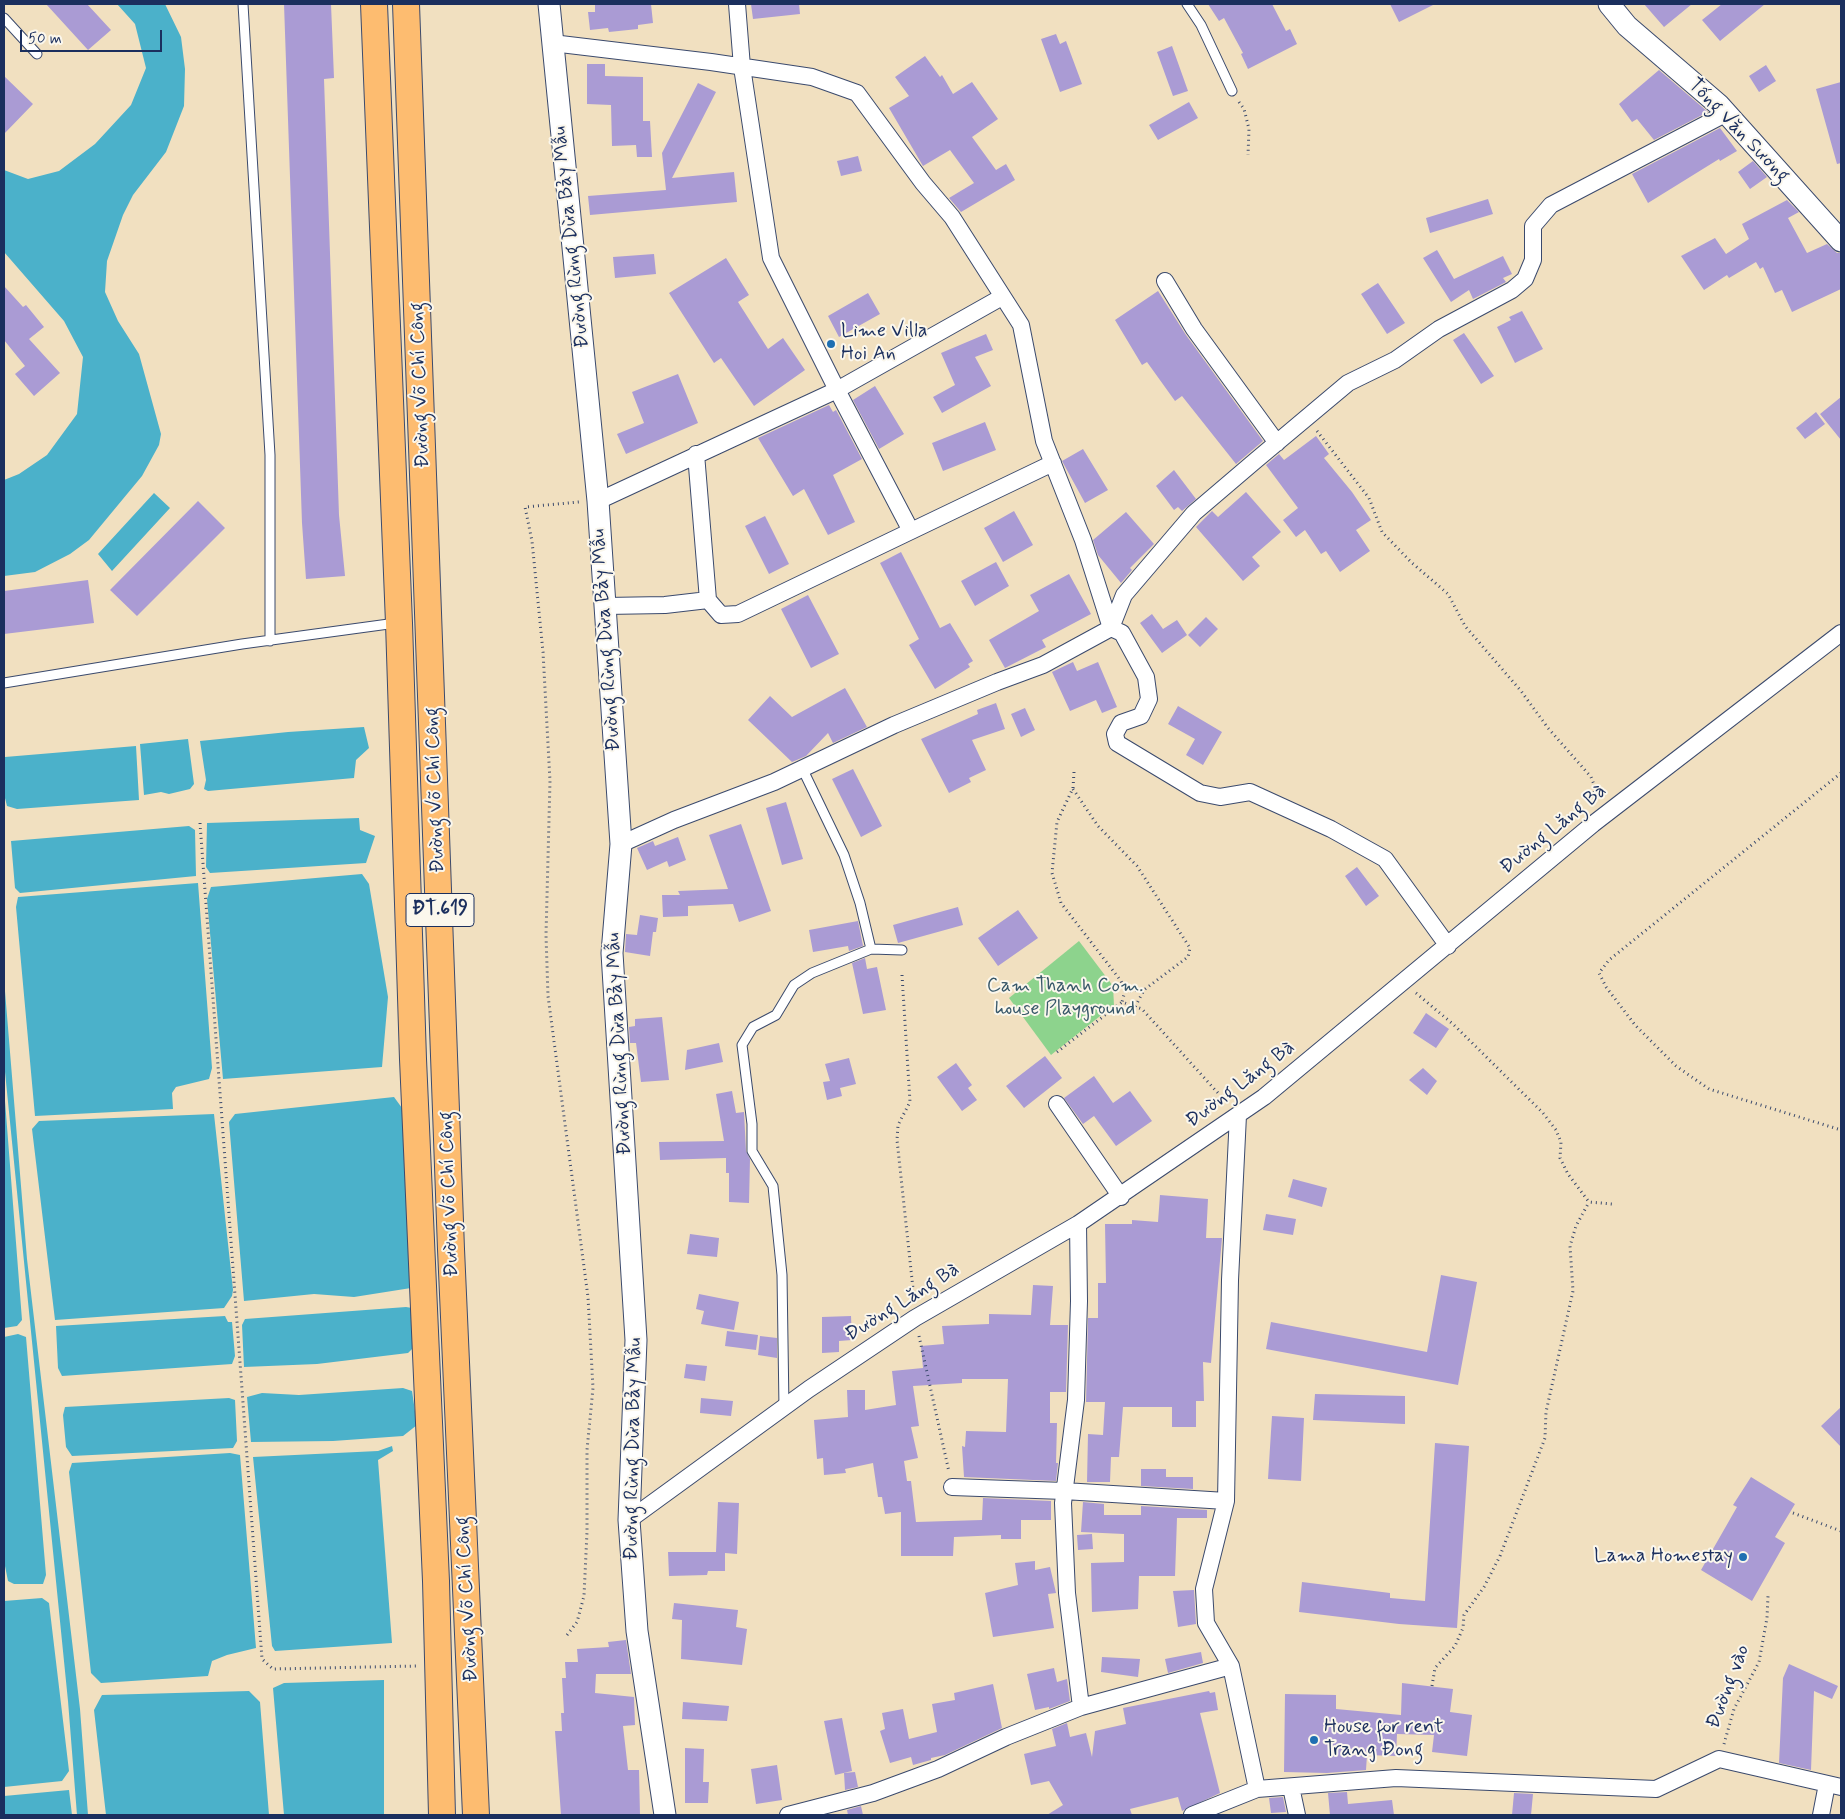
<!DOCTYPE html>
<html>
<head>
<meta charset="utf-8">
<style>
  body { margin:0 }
  #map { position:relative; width:1845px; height:1819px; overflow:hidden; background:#f1e0c0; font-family:Mynerve,sans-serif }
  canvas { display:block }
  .frame { position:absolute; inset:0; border:5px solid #1b2f5e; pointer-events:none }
  .scale { position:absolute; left:20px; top:30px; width:142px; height:22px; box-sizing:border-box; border:2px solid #1b2f5e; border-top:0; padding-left:6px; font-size:15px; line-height:18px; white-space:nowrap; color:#1b2f5e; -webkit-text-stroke:4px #fbf7ec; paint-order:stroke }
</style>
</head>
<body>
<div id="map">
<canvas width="1845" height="1819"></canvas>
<div class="frame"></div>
<div class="scale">50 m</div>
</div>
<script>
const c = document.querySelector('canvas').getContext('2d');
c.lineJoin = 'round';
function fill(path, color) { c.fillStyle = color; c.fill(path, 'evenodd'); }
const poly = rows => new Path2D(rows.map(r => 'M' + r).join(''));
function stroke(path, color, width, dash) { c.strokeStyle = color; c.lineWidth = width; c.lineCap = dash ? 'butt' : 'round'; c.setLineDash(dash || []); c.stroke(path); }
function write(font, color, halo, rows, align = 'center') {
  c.font = font + ' Mynerve,sans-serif'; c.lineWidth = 4; c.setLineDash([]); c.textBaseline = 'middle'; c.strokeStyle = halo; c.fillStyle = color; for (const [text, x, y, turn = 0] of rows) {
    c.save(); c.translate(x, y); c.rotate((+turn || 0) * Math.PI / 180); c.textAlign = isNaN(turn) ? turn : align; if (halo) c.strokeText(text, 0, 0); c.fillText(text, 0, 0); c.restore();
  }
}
fill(poly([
  [1079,941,1113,986,1114,1005,1051,1055,1009,998]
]), '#8dd38d');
fill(poly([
  [117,4,165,4,181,37,185,69,184,106,166,152,133,195,123,215,107,261,105,292,118,321,139,354,161,434,159,445,142,476,89,540,70,554,35,572,4,576,4,480,19,474,47,455,77,414,83,357,64,321,4,252,4,170,28,179,59,171,95,144,131,105,146,68,135,24],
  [154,493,170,508,112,571,98,554],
  [364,727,369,748,356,760,354,778,208,791,204,789,206,780,200,741,288,732],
  [188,739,194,784,190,789,169,794,161,792,144,795,140,744],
  [136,746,139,800,17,809,7,806,4,794,5,757],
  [359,818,360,830,375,836,366,863,210,873,206,867,207,823],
  [189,826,195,830,196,876,20,893,15,888,11,841],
  [362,874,369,884,388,997,382,1067,223,1079,207,899,211,887],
  [198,883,212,1068,209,1079,176,1087,172,1093,173,1109,35,1116,16,907,18,897],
  [4,979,27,1259,80,1709,88,1815,77,1815,68,1701,4,1062],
  [4,1088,22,1320,17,1326,4,1328],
  [394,1097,402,1108,411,1288,354,1297,314,1294,244,1301,229,1122,235,1114],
  [214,1114,233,1290,232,1296,224,1308,55,1320,32,1129,39,1121],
  [406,1307,412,1308,418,1343,408,1353,317,1364,244,1367,242,1325,245,1319],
  [225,1316,228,1322,232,1322,235,1356,232,1364,62,1376,58,1368,56,1326],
  [18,1334,26,1337,46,1575,43,1584,14,1584,8,1581,4,1561,4,1337],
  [403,1388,412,1391,417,1425,403,1436,333,1441,251,1442,247,1397,262,1393,299,1395],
  [229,1398,235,1400,237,1441,233,1448,72,1456,66,1447,63,1415,65,1407],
  [392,1446,393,1451,378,1460,392,1643,275,1651,272,1646,253,1457,378,1451],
  [230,1453,240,1455,256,1648,227,1655,212,1661,208,1676,101,1683,91,1673,69,1472,72,1463],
  [42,1598,49,1603,69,1771,62,1781,4,1787,4,1601],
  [384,1680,384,1815,284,1815,273,1688,284,1683],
  [249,1691,260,1702,269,1815,106,1815,94,1710,102,1695],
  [69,1790,72,1815,4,1815,4,1796]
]), '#4bb1ca');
fill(poly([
  [46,4,87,4,111,30,88,50],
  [284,4,331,4,334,78,324,79,339,515,345,576,306,579,302,523],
  [595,4,651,4,653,23,638,25,638,29,609,32,608,28,590,30,588,12,595,12],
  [751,4,799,4,800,14,753,19],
  [1208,4,1272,4,1286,31,1290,29,1297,44,1248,69,1241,54,1243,53,1224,18,1219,21],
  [1390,4,1435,4,1399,22],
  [1644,4,1692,4,1664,27],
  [1722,4,1765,4,1720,41,1702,20],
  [1056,34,1060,44,1066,41,1082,84,1060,92,1041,39],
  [1172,46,1188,91,1173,96,1157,52],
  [925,56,940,77,942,75,953,94,972,82,998,119,972,137,996,170,1006,164,1015,180,961,212,949,198,974,183,950,150,923,166,889,108,909,96,895,77],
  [587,64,605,64,605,76,643,77,643,121,650,121,652,157,637,157,636,145,612,146,611,105,587,104],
  [1766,65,1776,81,1759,92,1749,76],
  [1659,70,1708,112,1654,140,1637,119,1632,122,1619,104],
  [4,76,33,104,4,134],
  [1841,82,1841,163,1837,164,1816,89],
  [698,83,716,92,672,178,734,172,737,202,590,215,588,196,666,190,662,153],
  [1189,102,1198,118,1158,140,1149,125],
  [1720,128,1737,151,1720,161,1719,159,1648,203,1632,174],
  [858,156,862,171,841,176,837,161],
  [1753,161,1767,177,1750,189,1738,172],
  [1488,199,1493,214,1430,233,1426,218],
  [1787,200,1799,212,1788,218,1807,253,1827,244,1837,253,1841,253,1841,289,1792,312,1782,290,1775,293,1763,267,1760,269,1756,262,1729,278,1727,275,1704,290,1681,256,1715,238,1726,254,1749,239,1742,224],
  [1437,250,1454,279,1503,256,1512,274,1503,278,1506,282,1473,299,1469,290,1451,302,1423,258],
  [654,254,656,274,615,278,613,257],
  [726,258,749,295,738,302,768,349,783,338,805,370,754,406,721,358,714,363,669,293],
  [1378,283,1405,323,1387,334,1361,294],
  [4,286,23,307,26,305,44,327,29,339,60,373,34,396,15,374,25,366,4,340],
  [1158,291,1186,335,1263,441,1236,464,1182,396,1175,401,1147,362,1142,365,1115,320],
  [868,293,880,314,839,337,828,316],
  [1522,311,1543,349,1515,363,1497,327,1511,320,1509,317],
  [1464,333,1494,376,1481,384,1453,340],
  [986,334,993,350,975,357,991,386,942,413,933,397,955,385,941,353],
  [678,374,698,423,626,454,617,434,644,423,632,392],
  [875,386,904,434,879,449,853,400],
  [1841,397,1841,440,1820,414],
  [829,405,833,412,836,410,862,459,833,475,855,522,828,535,804,489,793,496,758,438],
  [1816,412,1825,424,1805,439,1796,428],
  [985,422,996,450,943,471,932,443],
  [1316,436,1329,454,1324,458,1352,492,1371,520,1356,530,1370,551,1340,572,1326,551,1321,554,1305,530,1296,537,1283,520,1298,508,1266,465,1279,454,1284,460],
  [1083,449,1108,490,1085,503,1062,461],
  [1174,470,1196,499,1182,511,1178,507,1174,510,1156,486],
  [1246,492,1281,532,1252,557,1260,566,1243,581,1196,527,1212,511,1218,517],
  [198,501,225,528,137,616,110,590],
  [1014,511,1033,545,1003,562,984,528],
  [1126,512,1154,544,1130,568,1132,570,1121,583,1098,555,1093,540],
  [765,516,789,564,769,574,745,526],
  [901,552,940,628,950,623,973,661,968,664,970,667,935,689,909,645,919,639,880,563],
  [996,562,1009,586,975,606,961,581],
  [1069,574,1091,614,1042,640,1046,647,1005,668,989,640,1039,611,1030,595],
  [88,580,94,623,4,634,4,591],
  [808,595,839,654,811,668,781,609],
  [1152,614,1163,629,1177,620,1187,635,1162,653,1140,623],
  [1206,617,1218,629,1200,647,1188,635],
  [1073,662,1077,671,1098,662,1117,707,1102,713,1096,700,1070,711,1052,672],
  [845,688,867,727,833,743,828,733,806,756,792,762,748,720,770,696,792,717],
  [996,703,1005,729,972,740,986,770,969,778,971,782,949,793,921,739,978,714,977,710],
  [1178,706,1222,732,1203,765,1186,755,1195,739,1168,724],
  [1025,708,1035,730,1021,737,1011,714],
  [853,769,882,826,861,837,832,779],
  [786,802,803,859,782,865,766,808],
  [741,824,771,911,739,922,733,904,688,906,688,916,663,917,662,895,680,895,678,891,728,889,709,835],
  [678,837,686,860,669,867,667,861,647,870,637,848,653,841,655,846],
  [1357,867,1379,896,1366,906,1345,876],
  [958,907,963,925,898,943,893,925],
  [1018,910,1038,938,998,966,978,938],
  [640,915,658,918,656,932,653,932,650,956,625,952,626,934,637,935],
  [858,921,863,946,849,951,848,946,813,952,809,930],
  [865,958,867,969,877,967,886,1010,863,1014,852,963],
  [1426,1013,1449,1029,1436,1048,1413,1033],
  [662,1017,669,1080,641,1082,636,1043,630,1043,629,1027,635,1026,635,1019],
  [719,1043,723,1062,685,1070,687,1050],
  [1045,1056,1062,1078,1024,1108,1006,1086],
  [849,1058,856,1084,840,1088,842,1096,827,1100,823,1082,830,1081,825,1064],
  [956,1063,972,1085,968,1088,977,1100,962,1111,937,1077],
  [1423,1068,1437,1081,1427,1095,1409,1080],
  [1094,1076,1113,1103,1130,1091,1152,1121,1116,1146,1094,1116,1083,1124,1064,1098],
  [732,1091,736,1113,744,1112,746,1151,750,1159,749,1203,729,1202,729,1173,726,1173,726,1158,660,1160,659,1142,724,1141,716,1094],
  [1293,1179,1327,1188,1322,1207,1288,1197],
  [1160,1195,1208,1199,1206,1238,1222,1238,1211,1363,1203,1362,1204,1401,1196,1401,1196,1427,1172,1427,1172,1407,1123,1407,1119,1457,1111,1457,1110,1482,1087,1482,1088,1434,1103,1435,1105,1402,1086,1402,1088,1318,1098,1318,1098,1283,1106,1283,1105,1224,1132,1224,1132,1220,1158,1222],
  [1266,1214,1296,1219,1293,1235,1263,1230],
  [690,1234,719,1238,717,1257,687,1254],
  [1441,1275,1477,1282,1458,1385,1266,1349,1271,1322,1427,1352],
  [1033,1285,1053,1286,1050,1325,1068,1325,1066,1392,1050,1392,1050,1423,1057,1423,1056,1463,1058,1463,1056,1481,964,1477,962,1446,965,1447,966,1431,1006,1432,1008,1379,962,1379,962,1383,913,1386,919,1426,911,1427,918,1458,904,1461,907,1481,911,1481,916,1522,982,1520,983,1498,1051,1501,1051,1520,1021,1520,1021,1539,1001,1539,1001,1535,954,1537,953,1556,901,1556,901,1512,885,1514,882,1497,878,1497,873,1463,845,1469,846,1473,824,1475,823,1458,817,1459,814,1420,848,1417,847,1390,865,1390,865,1410,896,1405,892,1371,923,1368,921,1346,944,1344,942,1326,989,1324,989,1314,1031,1315],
  [699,1294,739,1302,734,1330,701,1324,704,1311,696,1309],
  [851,1316,852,1340,839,1341,839,1352,822,1353,822,1317],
  [727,1331,758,1335,756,1350,725,1346],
  [760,1336,777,1338,777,1358,758,1355],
  [686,1364,707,1366,705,1381,684,1378],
  [1315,1394,1405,1396,1405,1424,1313,1420],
  [701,1398,733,1401,731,1416,700,1413],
  [1841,1407,1841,1447,1821,1426],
  [1272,1416,1304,1418,1301,1481,1268,1479],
  [1435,1443,1469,1446,1457,1628,1399,1624,1299,1612,1302,1582,1390,1593,1390,1598,1425,1601],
  [1141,1469,1166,1469,1166,1477,1193,1477,1193,1489,1141,1486],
  [1751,1477,1795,1504,1775,1537,1785,1543,1752,1601,1701,1570,1737,1507,1733,1505],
  [718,1502,739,1503,737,1554,725,1553,725,1571,708,1571,707,1575,669,1576,668,1552,716,1552],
  [1083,1502,1104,1504,1104,1515,1141,1515,1141,1506,1207,1510,1207,1518,1177,1518,1175,1576,1139,1576,1138,1609,1092,1612,1091,1563,1124,1562,1124,1534,1081,1532],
  [1092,1534,1093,1549,1078,1550,1077,1535],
  [1035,1561,1035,1570,1050,1567,1056,1593,1048,1594,1054,1628,993,1637,985,1593,1018,1585,1015,1563],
  [1194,1590,1196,1624,1178,1627,1173,1591],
  [674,1603,738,1610,736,1627,747,1629,742,1665,681,1659,682,1620,672,1619],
  [626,1640,631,1674,596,1674,595,1693,634,1697,635,1725,623,1726,628,1770,639,1770,640,1815,561,1815,555,1731,562,1731,561,1713,564,1713,562,1678,566,1678,565,1662,578,1662,577,1649,609,1647,608,1642],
  [1201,1652,1203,1663,1168,1673,1165,1659],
  [1102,1657,1140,1659,1138,1677,1101,1672],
  [1789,1664,1838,1686,1832,1699,1814,1691,1811,1770,1779,1763,1783,1678],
  [1054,1668,1057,1682,1067,1679,1070,1701,1049,1709,1049,1707,1035,1710,1027,1674],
  [1402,1683,1453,1689,1450,1712,1472,1715,1467,1756,1432,1752,1434,1735,1397,1734,1396,1756,1367,1755,1366,1770,1327,1773,1284,1772,1285,1694,1336,1695,1336,1709,1401,1715],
  [993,1684,1002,1728,945,1755,931,1758,931,1760,913,1765,911,1757,890,1763,880,1731,885,1729,882,1713,903,1709,909,1739,937,1732,932,1704,955,1700,954,1693],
  [1209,1691,1210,1693,1215,1692,1218,1710,1200,1713,1220,1793,1182,1811,1178,1797,1130,1809,1132,1815,1047,1815,1063,1805,1049,1781,1031,1785,1024,1754,1056,1746,1052,1729,1067,1723,1070,1737,1086,1733,1092,1757,1095,1731,1126,1724,1123,1708],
  [683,1702,729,1706,727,1721,682,1719],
  [842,1718,852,1771,835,1775,824,1721],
  [685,1748,704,1749,703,1782,709,1782,708,1803,685,1803],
  [777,1765,782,1800,756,1804,751,1769],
  [855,1772,858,1787,845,1790,844,1773],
  [1347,1792,1348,1804,1392,1800,1394,1815,1330,1815,1328,1793],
  [1514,1793,1533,1794,1531,1815,1512,1815],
  [1283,1797,1286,1812,1271,1813,1269,1798],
  [861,1806,863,1815,848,1815,847,1810]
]), '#aa9bd4');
const service = poly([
  [243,4,270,455,270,641],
  [1187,4,1201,25,1232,91],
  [4,18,37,54],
  [4,683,242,644,396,623],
  [802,768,844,855,860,903,871,949],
  [784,1408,782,1275,773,1186,752,1151,752,1124,742,1045,753,1027,776,1015,794,985,812,973,871,949,902,950]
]);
const minor = poly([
  [737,4,742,67,771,258,837,390,911,531],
  [552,43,711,62,812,77,857,93,923,183,952,217,1021,325,1044,441,1083,540,1111,628,1122,633,1146,677,1149,699,1141,716,1121,723,1115,734,1117,743,1200,793,1220,797,1250,792,1331,829,1385,859,1448,946],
  [1165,281,1194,329,1277,443],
  [696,454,708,600,721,615,738,614,1053,463],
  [598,501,837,390,1002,297],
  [605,606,665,605,708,600],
  [621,844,674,820,774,782,894,725,997,682,1043,665,1111,628,1124,595,1194,513,1255,461,1348,383,1395,360,1439,329,1512,290,1525,279,1533,260,1533,226,1551,205,1727,113],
  [1057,1104,1121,1197],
  [1238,1115,1230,1280,1226,1501,1204,1589,1206,1623,1231,1666,1257,1789],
  [1078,1224,1079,1301,1076,1400,1063,1503,1067,1593,1081,1707],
  [952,1487,1064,1491,1226,1501],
  [629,1520,809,1389,915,1318,1078,1224,1264,1097,1593,824,1841,633],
  [1291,1787,1297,1815],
  [788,1815,873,1793,938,1769,1006,1737,1081,1707,1231,1666],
  [1192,1815,1257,1789,1396,1778,1656,1789,1719,1759,1841,1787],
  [1821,1815,1827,1784]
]);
const tertiary = poly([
  [549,4,598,501,621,844,612,953,636,1340,629,1520,637,1631,665,1815],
  [1609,4,1627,26,1719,105,1841,241]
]);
const primary = poly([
  [374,4,399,623,413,1059,436,1581,442,1815],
  [406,4,451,1249,476,1815]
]);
stroke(service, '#3b4a6d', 11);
stroke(minor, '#3b4a6d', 18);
stroke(tertiary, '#3b4a6d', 23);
stroke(primary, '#3b4a6d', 28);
stroke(poly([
  [1239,102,1244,109,1249,129,1248,155],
  [1317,431,1369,498,1382,532,1411,562,1448,594,1465,626,1521,691,1548,728,1591,777,1595,787,1593,802],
  [1074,772,1073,788,1057,822,1052,873,1061,903,1121,981,1125,991,1122,1002,1142,1009,1227,1103],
  [1841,773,1609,960,1599,973,1606,987,1635,1025,1676,1066,1709,1089,1841,1130],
  [1073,789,1098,826,1137,866,1190,948,1188,957,1144,990,1135,1007],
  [200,823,262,1659,273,1669,417,1666],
  [902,975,910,1102,898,1125,897,1140,914,1298],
  [1125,991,1143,990],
  [1416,993,1454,1025,1543,1113,1556,1130,1561,1142,1560,1158,1568,1174,1589,1202,1612,1204],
  [1057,1052,1122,1002],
  [919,1336,949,1472],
  [1793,1513,1841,1531],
  [567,1635,577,1622,584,1596,587,1532,587,1450,593,1388,588,1297,548,996,546,935,550,781,543,652,532,541,525,507,579,502],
  [1432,1686,1435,1668,1455,1646,1463,1628,1464,1615,1484,1587,1500,1556,1545,1438,1546,1412,1573,1291,1570,1246,1576,1226,1589,1202],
  [1724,1744,1734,1709,1759,1662,1767,1618,1768,1596]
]), '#3b4a6d', 3, [1, 4]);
stroke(service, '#fff', 9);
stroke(minor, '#fff', 16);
stroke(tertiary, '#fff', 21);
stroke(primary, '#fdbc70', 26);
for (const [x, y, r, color] of [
  [831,344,5,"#1f6fb2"],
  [1743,1557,5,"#1f6fb2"],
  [1314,1740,5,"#1f6fb2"]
]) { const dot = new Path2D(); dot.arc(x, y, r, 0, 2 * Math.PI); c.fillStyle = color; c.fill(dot); stroke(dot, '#fbf7ec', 2); }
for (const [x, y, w] of [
  [440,910,68]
]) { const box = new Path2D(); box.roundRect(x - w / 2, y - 16.5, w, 33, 4); c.fillStyle = '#fbf7ec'; c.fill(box); stroke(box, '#1b2f5e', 1); }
write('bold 19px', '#1b2f5e', null, [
  ["ĐT.619",440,910]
]);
write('20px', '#1b2f5e', '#fbf7ec', [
  ["Tống Văn Sương",1738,131,46],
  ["Đường Rừng Dừa Bảy Mẫu",572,237,-96],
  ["Đường Võ Chí Công",421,385,-92],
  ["Đường Rừng Dừa Bảy Mẫu",607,640,-94],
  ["Đường Võ Chí Công",436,790,-92],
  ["Đường Lăng Bà",1554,830,-39],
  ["Đường Rừng Dừa Bảy Mẫu",620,1044,-93],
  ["Đường Lăng Bà",1241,1085,-37],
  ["Đường Võ Chí Công",450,1194,-92],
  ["Đường Lăng Bà",903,1303,-32],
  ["Đường Rừng Dừa Bảy Mẫu",634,1449,-89],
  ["Đường Võ Chí Công",468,1599,-93],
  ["Đường vào",1729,1687,-69]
]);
write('20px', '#1b2f5e', '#fbf7ec', [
  ["Lime Villa",841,332],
  ["Hoi An",841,355],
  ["Lama Homestay",1733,1557,"right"],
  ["House for rent",1324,1728],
  ["Trang Đong",1324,1751]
], 'left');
write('20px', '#38586a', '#fbf7ec', [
  ["Cam Thanh Com.",1065,987],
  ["house Playground",1065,1010]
]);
</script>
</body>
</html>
